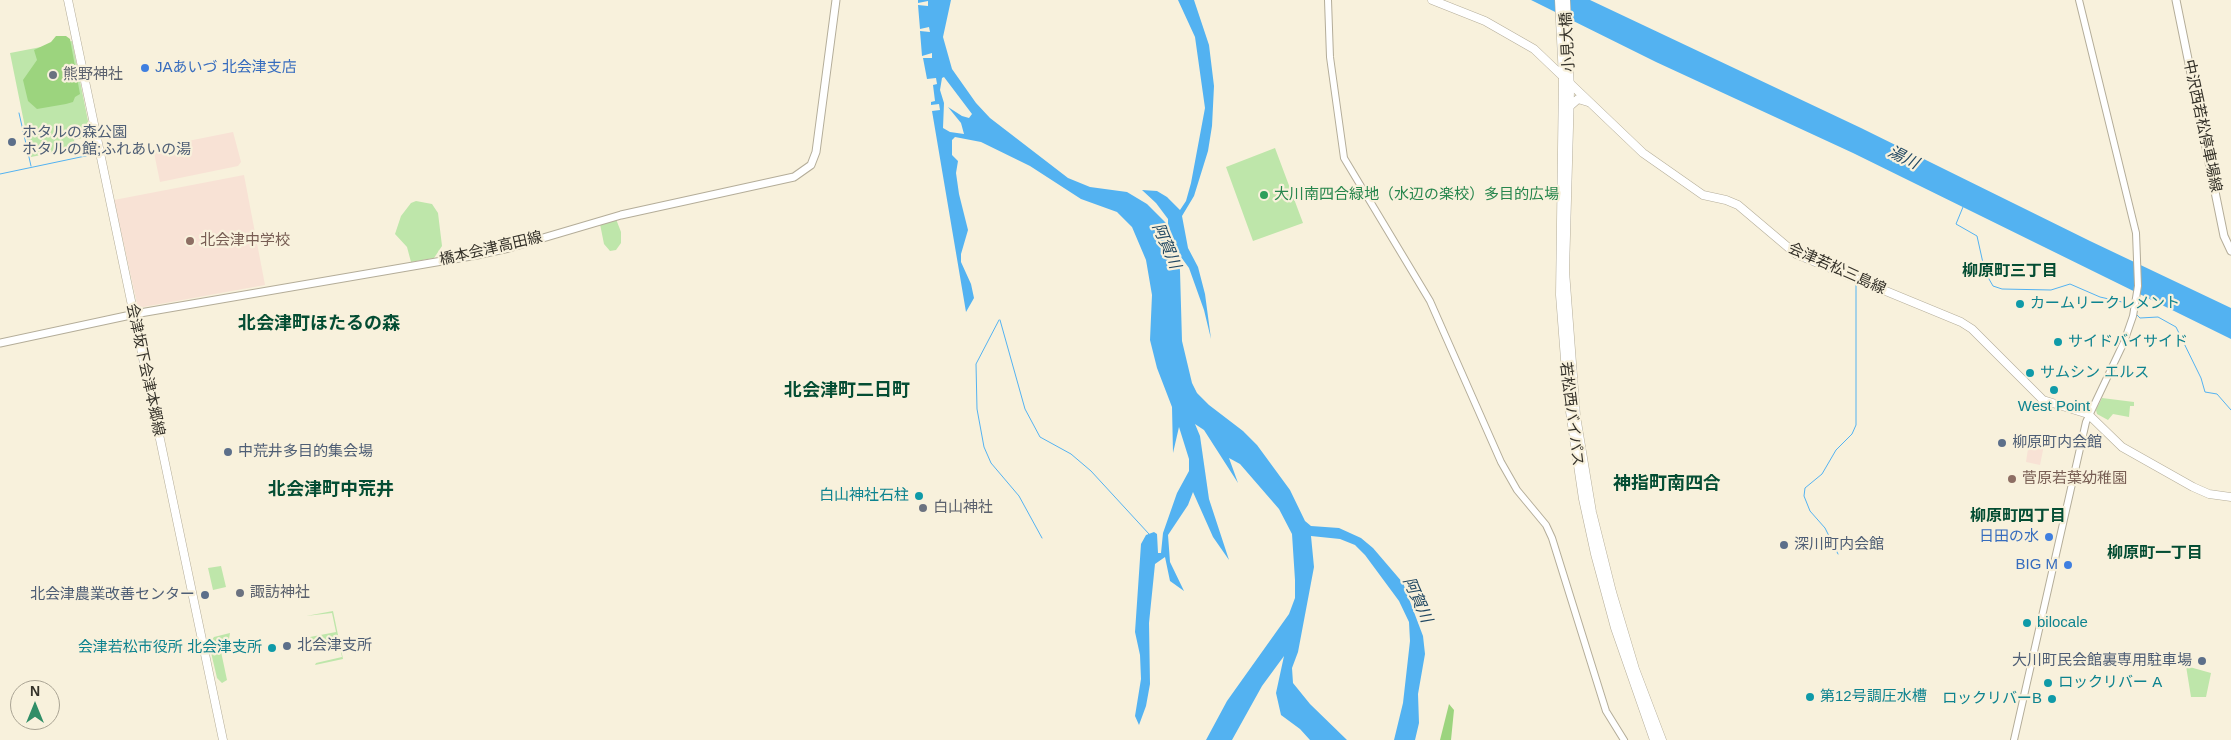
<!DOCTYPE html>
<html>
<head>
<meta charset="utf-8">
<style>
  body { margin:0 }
  #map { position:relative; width:2231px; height:740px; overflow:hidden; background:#f8f1dc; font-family:Arial,sans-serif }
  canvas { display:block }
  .north { position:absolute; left:10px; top:680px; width:50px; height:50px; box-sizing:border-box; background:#f8f1dc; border:1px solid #aaa494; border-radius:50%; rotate:0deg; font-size:14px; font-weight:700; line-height:20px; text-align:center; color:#343129 }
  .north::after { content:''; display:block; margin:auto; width:18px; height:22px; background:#308e67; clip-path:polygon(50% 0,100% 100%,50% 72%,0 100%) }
</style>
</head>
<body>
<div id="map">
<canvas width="2231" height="740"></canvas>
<div class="north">N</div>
</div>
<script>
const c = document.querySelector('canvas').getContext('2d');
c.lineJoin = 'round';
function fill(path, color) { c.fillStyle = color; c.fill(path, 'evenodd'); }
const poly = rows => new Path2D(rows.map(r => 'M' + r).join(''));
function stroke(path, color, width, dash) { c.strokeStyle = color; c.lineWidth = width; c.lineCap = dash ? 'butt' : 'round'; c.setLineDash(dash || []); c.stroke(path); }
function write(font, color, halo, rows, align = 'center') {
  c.font = font + ' Arial,"Noto Sans JP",sans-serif'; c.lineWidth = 4.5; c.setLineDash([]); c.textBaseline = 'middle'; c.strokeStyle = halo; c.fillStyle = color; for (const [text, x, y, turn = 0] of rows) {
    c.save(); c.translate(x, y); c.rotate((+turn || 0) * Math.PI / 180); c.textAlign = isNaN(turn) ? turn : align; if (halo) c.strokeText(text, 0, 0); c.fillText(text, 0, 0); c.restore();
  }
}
fill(poly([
  [233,132,241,162,238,166,160,182,153,148],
  [244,175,265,285,138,308,114,200],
  [2029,442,2044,445,2040,465,2026,462]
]), '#f8e2d5');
fill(poly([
  [72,41,91,136,74,140,76,148,31,157,10,53],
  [1275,148,1303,223,1253,241,1226,167],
  [416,201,432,204,438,213,442,246,434,258,411,262,407,247,395,234,401,216,411,203],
  [616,219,621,232,621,243,616,250,610,251,604,244,600,224],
  [2102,398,2134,402,2134,406,2130,406,2129,417,2113,414,2108,420,2097,414,2096,410],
  [221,566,226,587,213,590,208,568],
  [333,611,343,659,315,665,316,663,342,657,338,638,311,643,310,637,336,632,332,613,306,616],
  [230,633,229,639,219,642,227,680,222,683,217,678,209,644,214,637],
  [2186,666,2211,673,2206,697,2191,697]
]), '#bee6aa');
fill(poly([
  [56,36,66,36,70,39,80,94,75,97,73,102,66,104,37,109,28,101,23,80,37,60,34,50,51,42],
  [1449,704,1454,710,1451,740,1440,740]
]), '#9cd47e');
fill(poly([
  [918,0,951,0,943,37,952,69,976,103,990,118,1068,178,1090,187,1127,192,1147,204,1168,225,1168,219,1156,203,1142,190,1157,191,1167,197,1180,210,1186,201,1191,183,1205,108,1195,37,1178,0,1194,0,1209,45,1214,86,1212,126,1208,151,1194,196,1182,216,1188,248,1198,267,1205,294,1211,339,1204,310,1189,268,1178,253,1180,271,1182,341,1192,383,1197,393,1209,405,1243,431,1257,445,1290,490,1305,521,1311,526,1339,528,1361,538,1373,548,1403,583,1423,636,1425,654,1418,694,1419,723,1415,740,1394,740,1403,703,1410,641,1409,622,1399,601,1365,555,1355,545,1340,539,1311,536,1314,567,1298,652,1292,668,1293,683,1310,704,1347,740,1310,740,1300,729,1281,715,1276,693,1284,656,1262,686,1232,740,1206,740,1227,701,1289,614,1295,598,1295,580,1292,534,1279,509,1240,464,1229,458,1238,483,1204,430,1195,424,1200,436,1209,499,1229,560,1213,537,1193,492,1188,505,1168,535,1170,562,1184,591,1170,581,1165,557,1155,564,1149,623,1150,684,1146,706,1139,725,1135,716,1141,679,1140,655,1135,632,1141,544,1146,535,1154,532,1157,534,1158,553,1161,553,1163,533,1177,493,1189,471,1189,459,1179,427,1173,453,1172,407,1157,368,1150,340,1152,295,1146,260,1132,227,1117,212,1081,199,1030,166,981,142,955,137,952,140,952,155,958,161,956,173,959,194,968,230,961,254,961,262,971,284,974,298,966,312,932,111,940,110,939,104,931,105,931,102,935,101,933,85,937,84,936,78,927,79,923,58,932,58,932,53,922,56,920,31,930,32,929,27,920,29,918,5,928,6,928,1,918,3],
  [944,77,972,114,969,118,962,116,948,107,961,123,964,134,950,132,943,128,944,103,940,90,942,78],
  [1531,0,1590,0,1861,128,2090,241,2231,308,2231,339,1853,153,1656,62]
]), '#53b2f1');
stroke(poly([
  [19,113,31,166],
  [0,174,95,154],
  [1963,207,1956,224,1977,236,1985,272,1993,286,2002,289,2051,290,2070,284,2100,297,2122,302,2132,309],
  [2136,314,2140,318,2158,317,2176,327,2201,378,2205,392,2217,394,2231,410],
  [999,320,976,364,977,409,984,447,991,463,1019,496,1042,538],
  [1000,320,1025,409,1040,437,1071,454,1091,471,1149,534],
  [1838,554,1825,528,1810,511,1804,496,1805,488,1822,474,1836,450,1852,434,1856,425,1856,284]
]), '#53b2f1', 1);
const tertiary = poly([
  [1328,0,1330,57,1344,158,1430,301,1501,462,1517,490,1546,525,1552,538,1606,711,1624,740],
  [2014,740,2086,422,2124,342,2133,316,2138,286,2136,233,2079,0]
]);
const secondary = poly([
  [2176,0,2224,236,2231,251],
  [0,343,140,313,477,255,509,248,621,215,794,177,811,165,816,152,836,0]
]);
const primary = poly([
  [68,0,223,740],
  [1432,0,1485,21,1534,49,1643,153,1703,195,1726,200,1738,205,1796,254,1961,322,1972,329,2043,400,2088,414,2122,447,2193,487,2209,494,2231,497]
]);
const trunk = poly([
  [1559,0,1563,77,1560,295,1568,398,1583,499,1595,554,1615,628,1654,740],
  [1566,0,1570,91,1565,271,1576,416,1592,512,1612,592,1635,669,1662,740],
  [1570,106,1578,99,1588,102]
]);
stroke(tertiary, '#b4ad99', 8);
stroke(secondary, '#b4ad99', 9);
stroke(primary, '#b4ad99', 9);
stroke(trunk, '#b4ad99', 9);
stroke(tertiary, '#fff', 6);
stroke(secondary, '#fff', 7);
stroke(primary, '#fff', 8);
stroke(trunk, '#fff', 8);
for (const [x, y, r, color] of [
  [145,68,5,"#3f7fe0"],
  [53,75,5,"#6b7280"],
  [12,142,5,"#5c6f8a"],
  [1264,195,5,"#2e9e5b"],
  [190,241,5,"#8d6e63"],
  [2020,304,5,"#0f9aa8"],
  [2058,342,5,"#0f9aa8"],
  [2030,373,5,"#0f9aa8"],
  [2054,390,5,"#0f9aa8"],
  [2002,443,5,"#5c6f8a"],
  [228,452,5,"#5c6f8a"],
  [2012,479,5,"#8d6e63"],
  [919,496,5,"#0f9aa8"],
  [923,508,5,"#6b7280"],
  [2049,537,5,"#3f7fe0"],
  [1784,545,5,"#5c6f8a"],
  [2068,565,5,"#3f7fe0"],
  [240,593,5,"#6b7280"],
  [205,595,5,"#5c6f8a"],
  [2027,623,5,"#0f9aa8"],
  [287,646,5,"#5c6f8a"],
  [272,648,5,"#0f9aa8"],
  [2202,661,5,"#5c6f8a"],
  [2048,683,5,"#0f9aa8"],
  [1810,697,5,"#0f9aa8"],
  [2052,699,5,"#0f9aa8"]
]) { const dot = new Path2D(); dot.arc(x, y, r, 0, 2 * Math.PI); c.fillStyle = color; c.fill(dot); stroke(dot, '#f8f1dc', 2); }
write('15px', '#343129', '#f8f1dc', [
  ["小見大橋",1568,42,-93],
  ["中沢西若松停車場線",2202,126,78],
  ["橋本会津高田線",491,249,-13],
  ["会津若松三島線",1837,269,24],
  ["会津坂下会津本郷線",145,370,78],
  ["若松西バイパス",1571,414,83]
]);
write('15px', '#366cbe', '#f8f1dc', [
  ["JAあいづ 北会津支店",155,68,"left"],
  ["日田の水",2039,537],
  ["BIG M",2058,565]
], 'right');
write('15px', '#5b616d', '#f8f1dc', [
  ["熊野神社",63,75],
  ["白山神社",933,508],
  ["諏訪神社",250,593]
], 'left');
write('15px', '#4e5e75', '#f8f1dc', [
  ["ホタルの森公園",22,133],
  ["ホタルの館;ふれあいの湯",22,150],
  ["柳原町内会館",2012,443],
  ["中荒井多目的集会場",238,452],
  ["深川町内会館",1794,545],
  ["北会津農業改善センター",195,595,"right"],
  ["北会津支所",297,646],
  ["大川町民会館裏専用駐車場",2192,661,"right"]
], 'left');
write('15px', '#27864d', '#f8f1dc', [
  ["大川南四合緑地（水辺の楽校）多目的広場",1274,195]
], 'left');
write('15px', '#785e54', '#f8f1dc', [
  ["北会津中学校",200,241],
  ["菅原若葉幼稚園",2022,479]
], 'left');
write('15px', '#0d838f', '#f8f1dc', [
  ["カームリークレメント",2030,304],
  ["サイドバイサイド",2068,342],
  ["サムシン エルス",2040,373],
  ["West Point",2054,407,"center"],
  ["白山神社石柱",909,496,"right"],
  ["bilocale",2037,623],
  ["会津若松市役所 北会津支所",262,648,"right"],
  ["ロックリバー A",2058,683],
  ["第12号調圧水槽",1820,697],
  ["ロックリバーB",2042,699,"right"]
], 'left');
write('italic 16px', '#214862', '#f8f1dc', [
  ["湯川",1903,158,26],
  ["阿賀川",1166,246,67],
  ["阿賀川",1417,600,66]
]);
write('bold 16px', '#044d33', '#f8f1dc', [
  ["柳原町三丁目",2010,272],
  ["柳原町四丁目",2018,517],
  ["柳原町一丁目",2155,554]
]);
write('bold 18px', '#044d33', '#f8f1dc', [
  ["北会津町ほたるの森",319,324],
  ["北会津町二日町",847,391],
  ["神指町南四合",1667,484],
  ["北会津町中荒井",331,490]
]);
</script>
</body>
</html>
